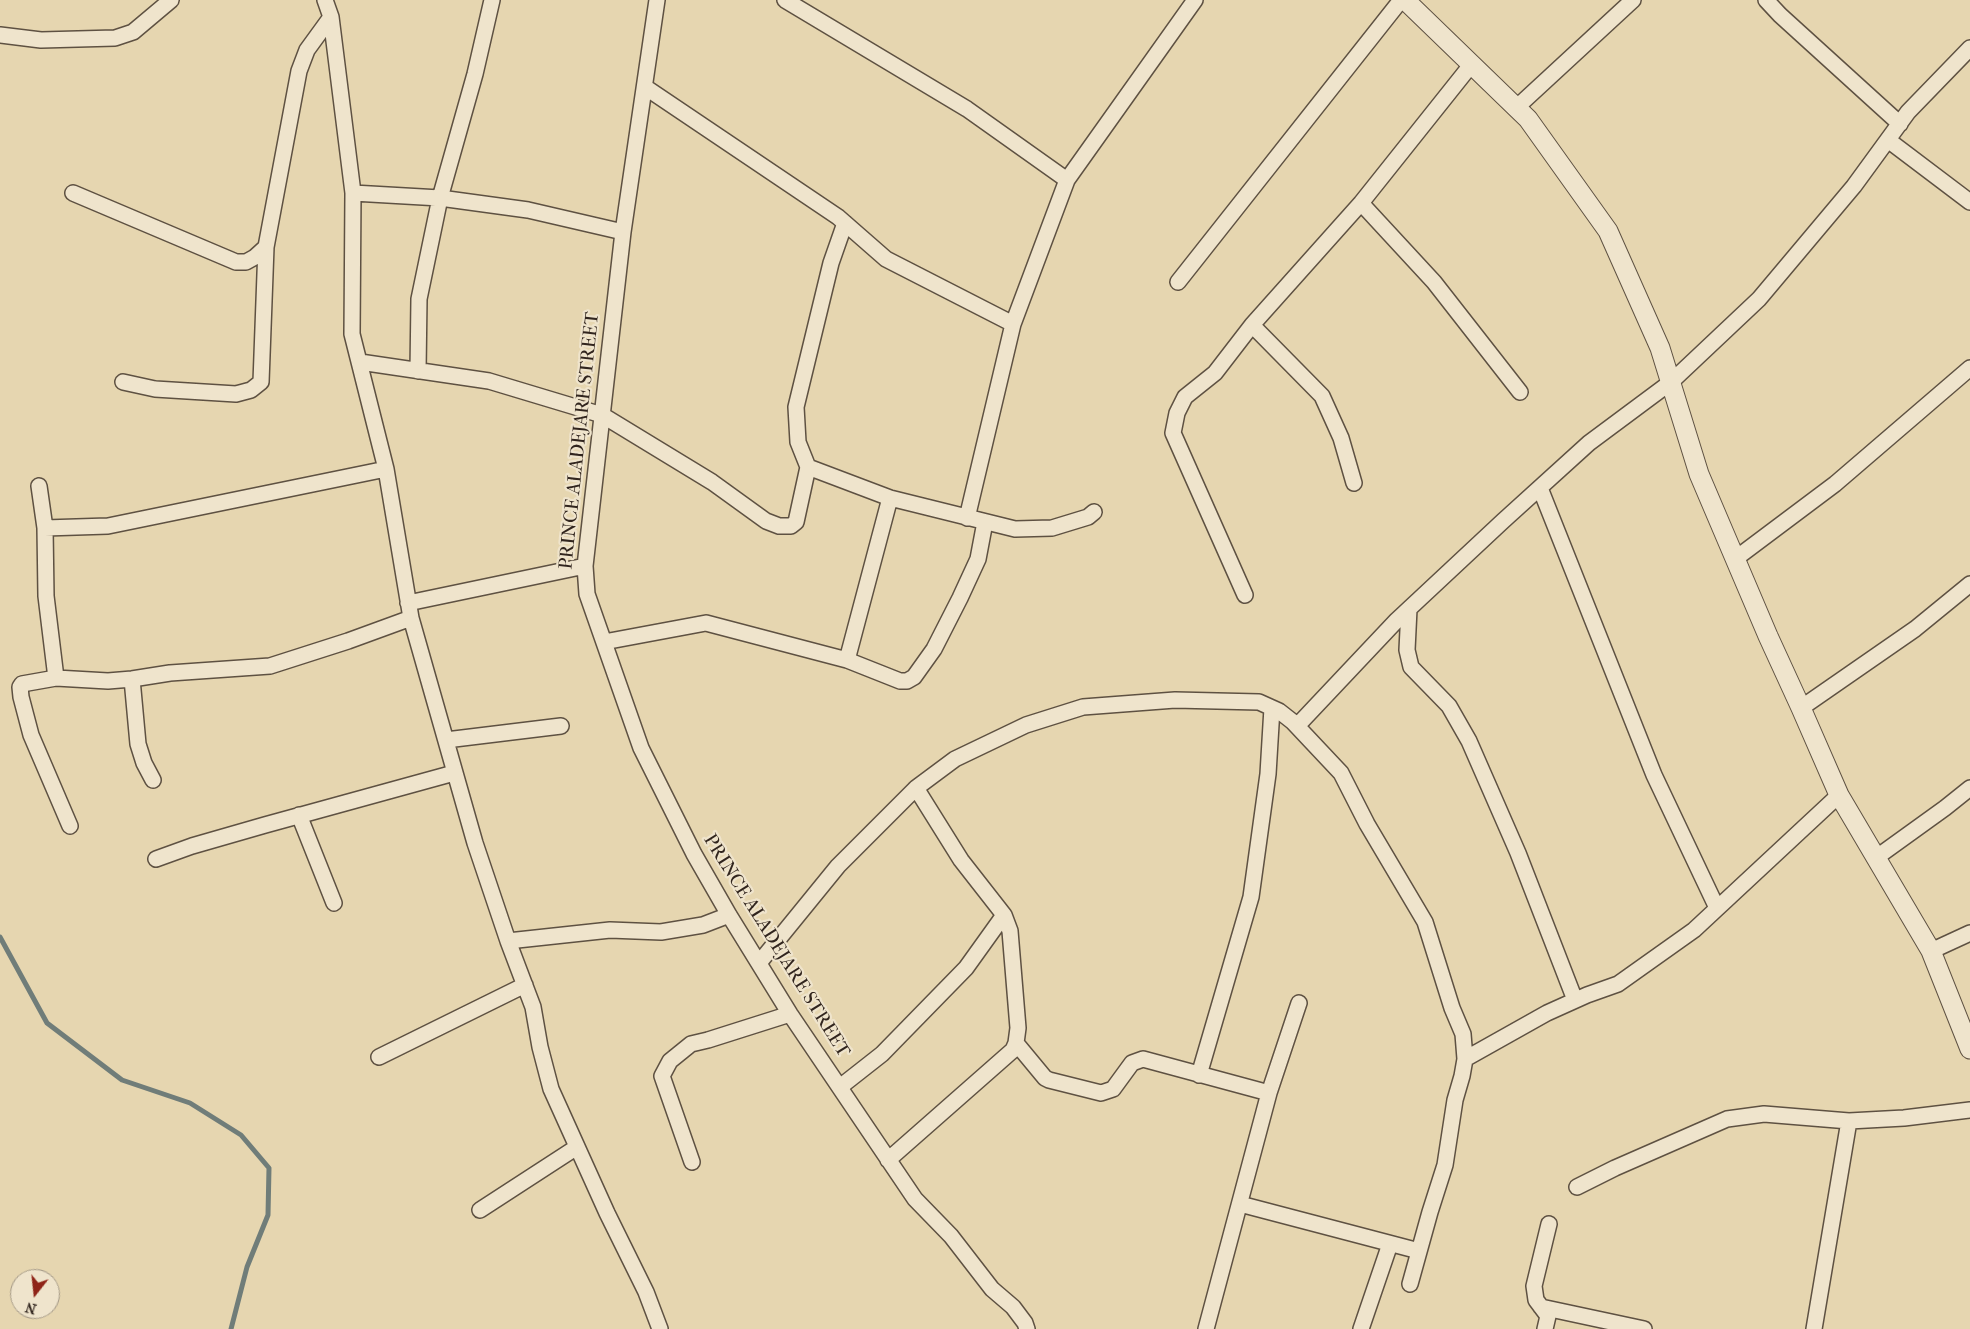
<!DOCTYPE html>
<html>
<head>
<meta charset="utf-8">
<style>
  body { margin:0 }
  #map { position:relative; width:1970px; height:1329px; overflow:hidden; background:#e6d6b0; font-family:"IM FELL French Canon",serif }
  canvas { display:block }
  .north { position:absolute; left:10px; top:1269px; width:50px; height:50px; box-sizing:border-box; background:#efe4cc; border:1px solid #a39886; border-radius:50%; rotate:196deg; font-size:14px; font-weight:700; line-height:20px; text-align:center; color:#31251e }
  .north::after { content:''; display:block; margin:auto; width:18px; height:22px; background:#8f2418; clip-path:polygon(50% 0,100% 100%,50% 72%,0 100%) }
</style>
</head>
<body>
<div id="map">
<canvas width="1970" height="1329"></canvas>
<div class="north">N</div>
</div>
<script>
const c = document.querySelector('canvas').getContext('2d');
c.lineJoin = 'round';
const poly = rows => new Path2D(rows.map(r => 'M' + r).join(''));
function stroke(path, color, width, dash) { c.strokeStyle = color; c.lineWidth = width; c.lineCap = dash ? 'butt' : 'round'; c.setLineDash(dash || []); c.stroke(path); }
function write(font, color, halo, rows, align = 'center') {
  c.font = font + ' "IM FELL French Canon",serif'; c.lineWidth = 4.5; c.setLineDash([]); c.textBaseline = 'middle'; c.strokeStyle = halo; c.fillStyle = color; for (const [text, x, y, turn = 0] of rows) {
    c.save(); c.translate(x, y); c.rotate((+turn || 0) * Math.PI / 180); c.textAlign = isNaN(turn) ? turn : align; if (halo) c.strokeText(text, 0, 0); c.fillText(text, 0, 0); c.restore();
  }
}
stroke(poly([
  [0,937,47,1023,122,1080,190,1103,241,1135,269,1168,268,1215,247,1267,231,1329]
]), '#707d79', 5);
const minor = poly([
  [325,0,331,17,353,193,352,334,386,469,411,618,475,843,508,941,533,1007,540,1047,551,1089,607,1213,646,1292,660,1329],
  [657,0,623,232,585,566,587,594,641,748,694,854,729,915,790,1014,915,1199,951,1236,992,1289,1013,1307,1025,1323,1027,1329],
  [785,0,967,109,1067,180],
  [1766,0,1780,15,1900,124],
  [0,35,41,40,115,38,133,32,171,0],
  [645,87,838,217,886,259,1013,324],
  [1516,108,1633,0],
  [1888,140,1970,202],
  [73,193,236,262,246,262,255,257,266,247],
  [353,193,440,198,528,210,623,232],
  [1361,203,1434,282,1520,392],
  [845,223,831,263,796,407,798,442,808,467,890,498,1015,529,1052,528,1088,517,1094,512],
  [1178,282,1401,0],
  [1252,325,1322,396,1341,438,1354,483],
  [360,362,489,381,602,415,712,482,766,521,779,526,791,526,796,522,808,467],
  [418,371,419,299,440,198,475,74,492,0],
  [123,382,155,389,236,394,251,390,261,382,266,247,299,71,307,50,331,17],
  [39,486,45,528,46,596,56,678],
  [1540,488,1654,775,1717,908],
  [967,518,1013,324,1067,180,1195,0],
  [45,528,108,526,386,469],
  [1735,559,1835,484,1970,368],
  [1245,595,1173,433,1177,413,1185,397,1215,373,1252,325,1361,203,1471,65],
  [408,603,585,566],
  [1409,609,1407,650,1411,667,1449,706,1469,741,1518,853,1575,1000],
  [604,642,706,623,847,660,900,681,907,681,914,677,934,649,960,598,978,559,985,522],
  [847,660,890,498],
  [132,679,138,744,144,763,153,780],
  [1801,708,1915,629,1970,584],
  [1297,726,1397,620,1503,521,1589,443,1671,382,1759,299,1854,186,1908,112,1970,48],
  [446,740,561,726],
  [299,815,334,903],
  [70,826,31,735,21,697,20,687,22,684,56,678,108,681,132,679,170,673,270,666,348,641,411,618],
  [1877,857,1945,808,1970,788],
  [156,859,192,846,265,825,454,773],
  [508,941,610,930,661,932,703,925,729,915],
  [1931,951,1970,933],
  [759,963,838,866,916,788,955,759,1026,725,1083,707,1175,700,1259,702,1279,711,1293,722,1341,773,1367,824,1425,922,1452,1008,1463,1034,1465,1059,1462,1076,1455,1100,1445,1165,1430,1212,1410,1284],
  [1016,1043,1045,1078,1049,1080,1101,1093,1113,1089,1132,1063,1143,1059,1269,1093],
  [379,1057,525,985],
  [1465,1059,1547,1013,1587,995,1618,984,1694,930,1839,795],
  [1199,1075,1251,897,1268,774,1272,708],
  [840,1087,882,1054,966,968,1004,915],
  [888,1160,1013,1050,1016,1043,1018,1028,1010,931,1004,915,961,860,916,788],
  [692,1162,662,1076,670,1061,691,1044,708,1040,790,1014],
  [1577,1187,1615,1168,1727,1119,1764,1114,1849,1121,1904,1118,1970,1110],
  [1240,1204,1419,1251],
  [480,1210,577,1147],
  [1541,1307,1644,1329],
  [1206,1329,1269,1093,1299,1003],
  [1361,1329,1390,1244],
  [1545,1329,1548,1316,1536,1300,1534,1286,1549,1224],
  [1814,1329,1849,1121]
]);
const tertiary = poly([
  [1405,0,1528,119,1608,231,1660,348,1699,474,1768,636,1801,708,1839,795,1931,951,1970,1049]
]);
stroke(minor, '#5e5142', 18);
stroke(tertiary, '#5e5142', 21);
stroke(minor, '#efe4cc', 15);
stroke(tertiary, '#efe4cc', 19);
write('19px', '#31251e', '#efe4cc', [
  ["PRINCE ALADEJARE STREET",580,441,-84],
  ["PRINCE ALADEJARE STREET",776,946,58]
]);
</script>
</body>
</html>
